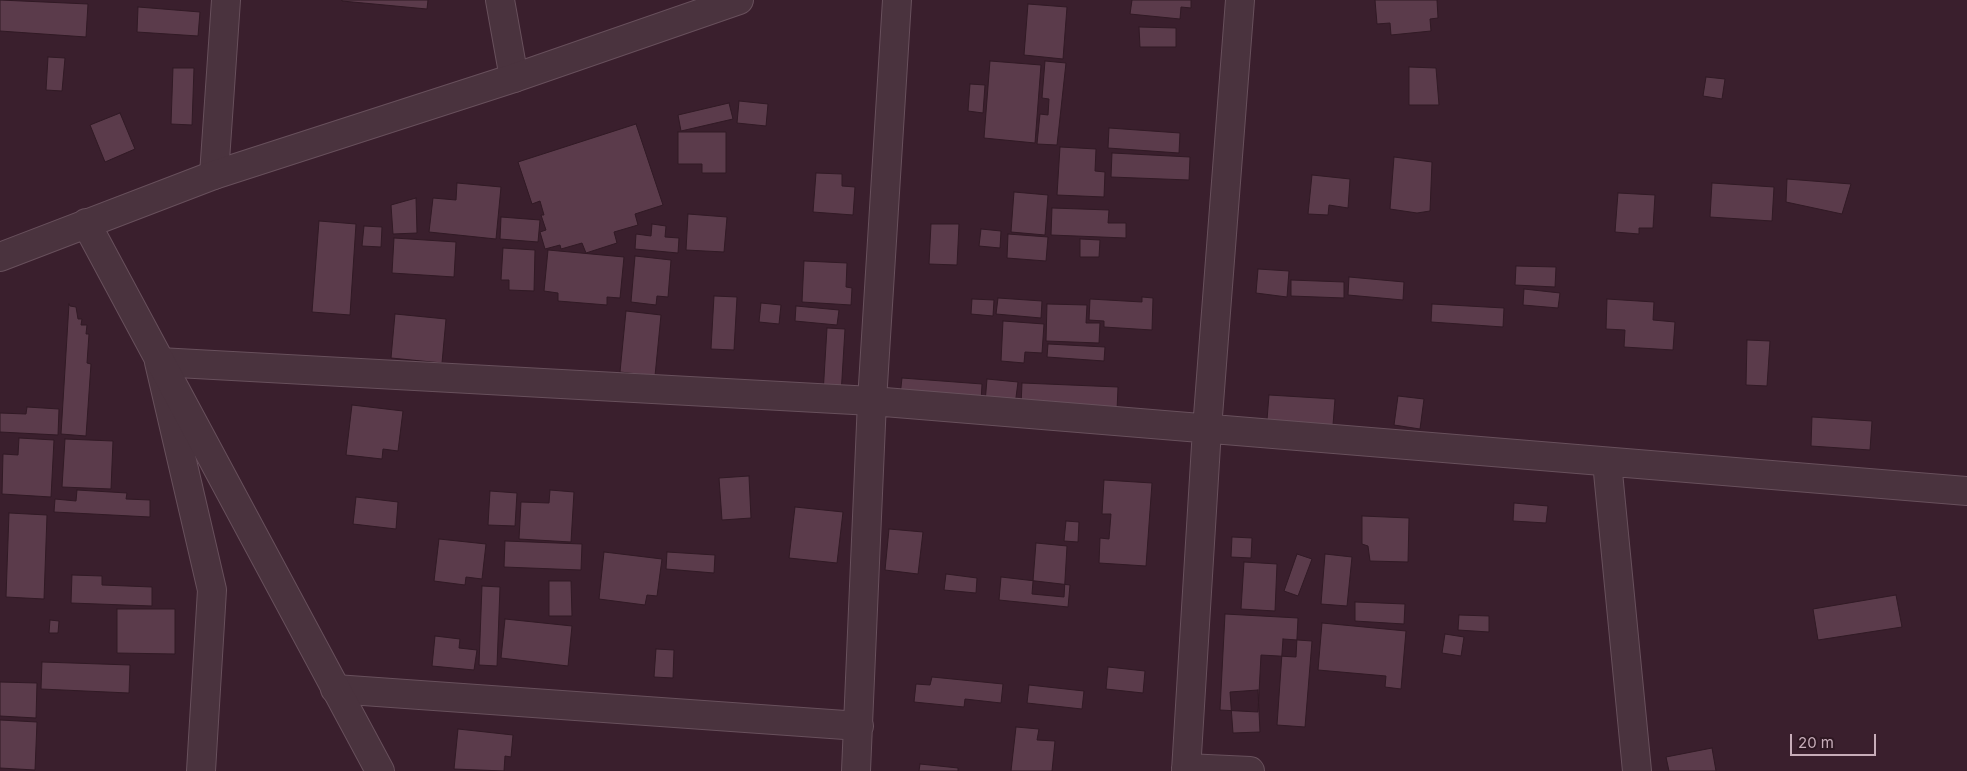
<!DOCTYPE html>
<html>
<head>
<meta charset="utf-8">
<style>
  body { margin:0 }
  #map { position:relative; width:1967px; height:771px; overflow:hidden; background:#3a1f2d; font-family:Inter,sans-serif }
  canvas { display:block }
  .scale { position:absolute; left:1790px; top:734px; width:86px; height:22px; box-sizing:border-box; border:2px solid #c7adb9; border-top:0; padding-left:6px; font-size:15px; line-height:18px; white-space:nowrap; color:#c7adb9; -webkit-text-stroke:4px #2f1823; paint-order:stroke }
</style>
</head>
<body>
<div id="map">
<canvas width="1967" height="771"></canvas>
<div class="scale">20 m</div>
</div>
<script>
const c = document.querySelector('canvas').getContext('2d');
c.lineJoin = 'round';
function fill(path, color) { c.fillStyle = color; c.fill(path, 'evenodd'); }
const poly = rows => new Path2D(rows.map(r => 'M' + r).join(''));
function stroke(path, color, width, dash) { c.strokeStyle = color; c.lineWidth = width; c.lineCap = dash ? 'butt' : 'round'; c.setLineDash(dash || []); c.stroke(path); }
const building = poly([
  [0,0,88,4,86,37,0,31,0,0],
  [342,0,428,0,427,9,342,1,342,0],
  [1132,0,1191,0,1191,8,1181,7,1180,19,1130,14,1132,0],
  [1375,0,1437,0,1438,18,1430,19,1431,31,1391,35,1390,23,1377,24,1375,0],
  [1028,4,1067,7,1063,59,1024,55,1028,4],
  [138,7,200,12,198,36,137,32,138,7],
  [1139,27,1176,28,1176,47,1140,47,1139,27],
  [48,57,65,58,62,91,46,90,48,57],
  [990,61,1041,65,1035,143,984,138,990,61],
  [1045,61,1066,63,1057,145,1037,144,1040,114,1048,115,1049,99,1042,98,1045,61],
  [1409,67,1436,68,1439,105,1409,105,1409,67],
  [173,68,194,68,192,125,171,124,173,68],
  [1706,77,1725,79,1722,99,1703,96,1706,77],
  [970,84,985,85,983,113,968,111,970,84],
  [739,101,768,104,766,126,737,123,739,101],
  [729,103,733,119,681,131,678,115,729,103],
  [120,113,135,149,105,162,90,125,120,113],
  [636,124,663,205,635,214,638,225,614,232,617,243,586,253,582,243,561,249,560,245,545,249,540,232,546,230,541,215,544,215,540,201,532,204,518,162,636,124],
  [1109,128,1180,133,1179,153,1108,148,1109,128],
  [678,132,726,132,726,173,702,173,702,164,678,164,678,132],
  [1060,147,1096,149,1095,171,1105,172,1104,197,1057,195,1060,147],
  [1112,153,1190,157,1189,180,1111,177,1112,153],
  [1394,157,1432,162,1430,211,1417,213,1390,209,1394,157],
  [816,173,842,174,842,186,855,187,853,215,813,212,816,173],
  [1312,175,1350,179,1348,208,1329,205,1328,215,1308,214,1312,175],
  [1787,179,1851,184,1842,214,1786,202,1787,179],
  [457,183,501,187,496,239,429,232,433,198,456,200,457,183],
  [1712,183,1774,187,1772,221,1710,217,1712,183],
  [1014,192,1048,195,1045,235,1011,232,1014,192],
  [1618,193,1655,195,1653,228,1639,228,1639,234,1615,232,1618,193],
  [416,198,417,233,393,234,391,205,416,198],
  [1052,208,1109,210,1108,223,1126,223,1126,238,1051,235,1052,208],
  [688,214,727,217,724,252,686,250,688,214],
  [501,217,540,220,538,242,500,239,501,217],
  [319,221,356,224,350,315,312,312,319,221],
  [652,224,666,226,665,237,679,238,678,253,635,249,636,234,651,236,652,224],
  [931,224,959,224,957,265,929,264,931,224],
  [364,226,382,227,381,247,362,246,364,226],
  [981,229,1001,231,1000,248,979,246,981,229],
  [1008,234,1048,237,1046,261,1007,258,1008,234],
  [394,238,456,242,454,277,392,273,394,238],
  [1080,239,1100,240,1099,257,1080,257,1080,239],
  [503,248,535,250,534,291,509,290,509,280,501,280,503,248],
  [548,250,624,257,620,298,607,297,607,305,558,301,558,293,544,291,548,250],
  [635,256,671,260,668,297,657,296,656,305,631,302,635,256],
  [804,261,847,263,846,287,852,288,851,305,802,302,804,261],
  [1516,266,1556,267,1555,287,1515,285,1516,266],
  [1258,269,1289,271,1287,297,1256,293,1258,269],
  [1349,277,1404,282,1403,300,1348,295,1349,277],
  [1291,280,1344,282,1344,298,1291,296,1291,280],
  [1524,289,1560,293,1558,308,1523,305,1524,289],
  [714,296,737,297,734,350,711,349,714,296],
  [1142,297,1153,298,1152,330,1104,327,1104,321,1089,320,1090,299,1142,302,1142,297],
  [998,298,1042,301,1041,318,996,314,998,298],
  [972,299,994,300,993,316,971,314,972,299],
  [1607,299,1654,302,1653,320,1675,322,1673,350,1624,347,1625,330,1606,329,1607,299],
  [761,303,781,305,779,324,759,322,761,303],
  [69,304,70,306,76,307,78,319,82,319,81,325,87,325,86,334,89,334,87,363,91,364,86,436,61,434,69,304],
  [1047,304,1087,305,1086,323,1100,323,1099,343,1046,341,1047,304],
  [1432,304,1504,308,1503,327,1431,322,1432,304],
  [796,306,839,310,837,325,795,321,796,306],
  [626,311,661,315,655,376,620,372,626,311],
  [395,314,446,319,442,363,391,358,395,314],
  [1003,321,1044,324,1042,353,1025,352,1024,363,1001,361,1003,321],
  [827,328,845,329,841,395,823,394,827,328],
  [1747,340,1770,341,1767,386,1746,385,1747,340],
  [1048,344,1105,347,1104,361,1047,357,1048,344],
  [902,378,982,384,981,402,900,396,902,378],
  [987,379,1018,382,1015,405,985,403,987,379],
  [1022,383,1118,387,1117,411,1021,406,1022,383],
  [1269,395,1335,399,1333,425,1267,420,1269,395],
  [1398,396,1424,399,1420,429,1394,425,1398,396],
  [352,405,403,411,398,451,383,449,382,459,346,455,352,405],
  [27,407,59,409,58,435,0,432,0,413,26,414,27,407],
  [1812,417,1872,421,1870,450,1811,446,1812,417],
  [19,438,54,440,51,497,2,494,3,454,18,455,19,438],
  [65,439,113,441,111,489,62,487,65,439],
  [749,476,751,518,722,520,719,478,749,476],
  [1104,480,1152,483,1146,566,1099,563,1100,538,1109,539,1111,514,1102,514,1104,480],
  [77,490,127,493,126,499,150,500,150,517,54,512,55,499,76,501,77,490],
  [550,490,574,492,571,542,519,539,521,502,549,503,550,490],
  [490,491,517,493,515,526,488,525,490,491],
  [356,497,398,502,396,529,353,524,356,497],
  [1514,503,1548,506,1546,523,1513,521,1514,503],
  [795,507,843,512,837,563,789,558,795,507],
  [9,513,47,515,44,599,6,597,9,513],
  [1362,516,1409,518,1408,562,1370,561,1368,546,1362,544,1362,516],
  [1066,521,1079,522,1078,542,1064,541,1066,521],
  [889,529,923,532,918,574,885,570,889,529],
  [1232,537,1252,538,1251,558,1231,557,1232,537],
  [439,539,486,544,482,579,466,577,465,585,434,581,439,539],
  [505,541,582,544,581,570,504,567,505,541],
  [1036,543,1067,546,1064,597,1032,594,1036,543],
  [604,552,662,559,657,596,647,595,645,605,599,599,604,552],
  [667,552,715,555,714,573,666,569,667,552],
  [1297,554,1312,559,1298,596,1284,591,1297,554],
  [1325,554,1352,557,1347,606,1321,604,1325,554],
  [1244,562,1277,564,1275,611,1241,609,1244,562],
  [946,574,977,578,976,593,944,590,946,574],
  [72,575,102,576,102,585,152,587,152,606,71,603,72,575],
  [1001,577,1070,585,1068,607,999,600,1001,577],
  [549,581,571,581,572,616,549,616,549,581],
  [482,586,500,587,497,666,479,665,482,586],
  [1896,595,1902,627,1818,640,1813,609,1896,595],
  [1355,602,1405,604,1404,624,1355,621,1355,602],
  [117,609,175,609,175,654,117,653,117,609],
  [1225,614,1298,618,1296,657,1261,655,1258,712,1220,710,1225,614],
  [1459,615,1489,616,1489,632,1458,630,1459,615],
  [505,619,572,626,568,666,501,658,505,619],
  [50,620,59,621,58,633,49,633,50,620],
  [1322,623,1406,631,1401,689,1385,687,1386,676,1318,670,1322,623],
  [1445,634,1464,637,1461,656,1442,653,1445,634],
  [435,636,460,639,459,648,477,650,474,670,432,666,435,636],
  [1283,639,1312,641,1305,727,1277,725,1283,639],
  [656,649,674,650,673,678,654,677,656,649],
  [42,662,130,665,129,693,41,689,42,662],
  [1108,667,1145,671,1143,693,1106,689,1108,667],
  [932,677,1003,684,1001,703,965,699,964,707,914,702,916,684,930,685,932,677],
  [0,682,37,683,36,718,0,716,0,682],
  [1029,685,1084,691,1082,709,1027,703,1029,685],
  [1258,690,1260,732,1233,733,1230,692,1258,690],
  [0,720,37,722,35,770,0,768,0,720],
  [1016,727,1039,729,1037,740,1055,741,1052,771,1011,771,1016,727],
  [458,729,513,735,511,757,505,756,504,771,454,769,458,729],
  [1712,748,1716,771,1669,771,1666,757,1712,748],
  [920,764,958,768,958,771,919,771,920,764]
]);
fill(building, '#5b3b4b');
stroke(building, '#311a25', 1);
const minor = poly([
  [500,0,514,78],
  [214,175,226,0],
  [1607,462,1637,771],
  [335,689,859,726],
  [1186,768,1250,771],
  [201,771,212,590,159,362,872,401,1967,491],
  [856,771,872,401,897,0],
  [1186,771,1207,429,1240,0]
]);
const tertiary = poly([
  [86,223,380,771],
  [0,257,214,175,514,78,739,0]
]);
stroke(minor, '#68505c', 30);
stroke(tertiary, '#68505c', 30);
stroke(minor, '#4a333e', 28);
stroke(tertiary, '#4a333e', 28);
</script>
</body>
</html>
